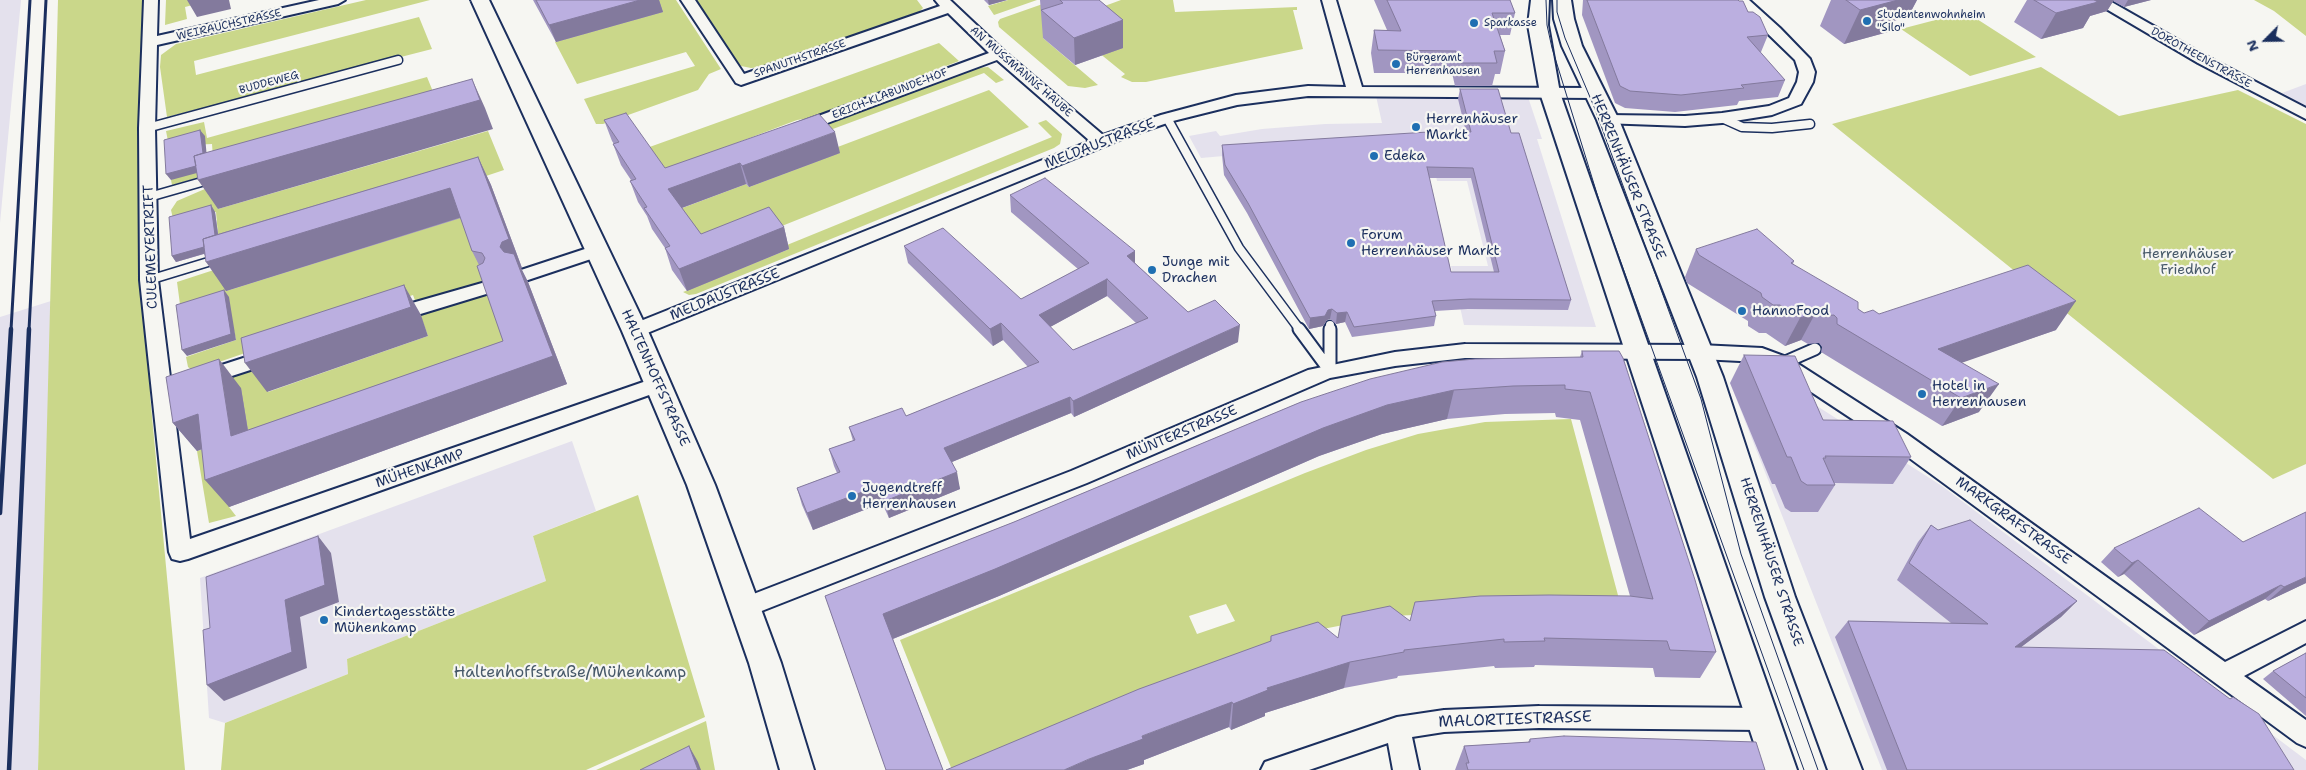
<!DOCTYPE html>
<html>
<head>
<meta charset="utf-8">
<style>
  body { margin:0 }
  #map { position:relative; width:2306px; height:770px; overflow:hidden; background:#f6f6f2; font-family:"Shantell Sans",sans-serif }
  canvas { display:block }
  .north { position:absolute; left:2241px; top:15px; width:50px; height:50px; -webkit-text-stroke:4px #f6f6f2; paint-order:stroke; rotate:247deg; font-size:14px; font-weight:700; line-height:20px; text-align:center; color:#1b2f5e }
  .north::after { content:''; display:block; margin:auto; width:18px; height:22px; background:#1b2f5e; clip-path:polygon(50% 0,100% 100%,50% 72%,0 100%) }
</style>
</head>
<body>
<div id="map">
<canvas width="2306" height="770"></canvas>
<div class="north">N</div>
</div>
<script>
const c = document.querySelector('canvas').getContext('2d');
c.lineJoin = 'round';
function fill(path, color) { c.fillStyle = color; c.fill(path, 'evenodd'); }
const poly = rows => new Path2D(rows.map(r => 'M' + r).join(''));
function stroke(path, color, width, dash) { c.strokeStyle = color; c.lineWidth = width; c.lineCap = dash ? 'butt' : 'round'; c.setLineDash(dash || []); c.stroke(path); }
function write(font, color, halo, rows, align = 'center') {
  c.font = font + ' "Shantell Sans",sans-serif'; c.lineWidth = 4.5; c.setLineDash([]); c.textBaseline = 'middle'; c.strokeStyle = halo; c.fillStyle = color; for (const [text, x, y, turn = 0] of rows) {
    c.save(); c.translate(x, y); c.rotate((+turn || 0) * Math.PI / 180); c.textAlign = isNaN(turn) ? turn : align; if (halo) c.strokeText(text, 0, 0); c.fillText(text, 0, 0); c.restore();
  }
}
fill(poly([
  [0,0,21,0,0,223],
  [2306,84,2306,107,2282,93],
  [1376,96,1528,97,1542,139,1537,139,1596,327,1464,325,1451,266,1488,266,1467,181,1437,181,1428,138,1201,158,1189,136,1216,131,1220,136,1262,129,1325,124,1382,123],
  [51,301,38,770,0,770,0,317],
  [1730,383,1781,383,1942,486,2306,760,2306,770,1882,770],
  [572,441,596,511,533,536,546,581,347,659,348,674,225,723,209,718,200,578]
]), '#e4e1ed');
fill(poly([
  [58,0,151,0,150,395,185,770,38,770],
  [166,0,212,0,185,7,187,19,165,25],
  [366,0,430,0,194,61,196,75,419,17,432,49,167,117,160,67,161,55,176,44],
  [655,0,676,0,721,69,709,74,698,90,603,124,596,124,584,99,695,66,686,52,577,84,555,42,662,12],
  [695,0,917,0,923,8,916,15,762,67,751,68,741,66,736,62],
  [1008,0,1037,0,994,15,988,6],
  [1054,0,1043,38,1098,85,1085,88,1068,86,999,27,998,22,1000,19],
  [1121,0,1173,0,1175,12,1297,7,1297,10,1293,10,1303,49,1146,82,1132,82,1121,77,1125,74,1061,22],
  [2254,0,2306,0,2306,36,2274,11],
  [1966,12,2036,57,1970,76,1901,29],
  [939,43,959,61,811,118,797,120,660,172,644,149],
  [973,66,977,68,988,67,1004,80,996,83,984,73,822,133,806,130],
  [2041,67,2119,116,2238,90,2306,124,2306,464,2273,479,1832,124],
  [427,77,436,99,392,123,172,185,171,180,213,158,212,144,169,146,166,131,204,122,207,138],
  [989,90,1029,127,697,260,669,213,746,184,749,187,839,153,835,148],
  [1046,120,1062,134,1060,144,1054,148,696,294,689,295,683,292,789,249,787,245,1052,137,1038,123],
  [488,131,504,170,471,181,461,162,218,235,216,212,174,223,171,210,177,201,214,185,218,209],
  [465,216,518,370,229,507,236,516,209,523,197,451,248,433,189,389,251,368,252,372,263,368,268,392,428,336,413,295,193,371,188,367,186,357,236,340,233,326,228,297,181,312,177,282,223,267,226,291],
  [1571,419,1623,614,1541,610,1389,616,1323,629,985,770,952,770,900,640,1305,473,1366,450,1418,434,1485,422],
  [1226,604,1235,621,1197,634,1189,616],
  [638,495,705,717,586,770,221,770,225,723,348,674,347,659,546,581,533,536],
  [706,721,715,770,596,770]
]), '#cad78a');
const serviceFar1 = poly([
  [1167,118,1239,248,1300,330],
  [1722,118,1742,127,1772,128,1810,124],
  [147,128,398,60],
  [149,197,212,179],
  [149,280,218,259],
  [1330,325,1330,330]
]);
const service = poly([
  [1299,329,1330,371],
  [1330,329,1330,371],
  [1783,363,1815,349]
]);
const minor = poly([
  [144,0,158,0,157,36,319,0,345,0,338,4,157,45,155,128,158,280,190,539,652,379,659,377,666,379,669,384,666,389,188,559,180,561,172,559,169,552,140,280,139,128,144,0],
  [681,0,695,0,744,74,940,6,935,0,950,0,1004,51,1103,135,1161,115,1236,95,1308,86,1346,87,1322,0,1336,0,1362,87,1594,88,1602,93,1594,98,1308,96,1237,105,1173,121,1132,135,635,338,628,336,625,331,628,326,1090,141,997,60,806,131,794,131,792,128,794,125,989,53,948,13,741,85,736,83,681,0],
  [1733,0,1749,0,1780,28,1810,59,1815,72,1813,82,1801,104,1772,115,1722,123,1685,126,1602,123,1600,120,1602,117,1608,115,1685,116,1722,113,1769,106,1789,98,1797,82,1799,72,1795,60,1733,0],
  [2091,0,2108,0,2208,57,2306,108,2306,119,2198,63,2091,0],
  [597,245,603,247,606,251,603,255,525,281,518,279,516,275,518,271,597,245],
  [489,281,496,283,498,287,496,291,391,323,384,321,382,316,384,311,489,281],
  [1465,344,1700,345,1762,348,1789,358,1907,434,2225,662,2306,621,2306,643,2244,676,2306,720,2306,747,2297,743,1893,446,1775,368,1760,362,1700,359,1465,358,1395,366,1330,378,1087,483,754,614,746,617,738,614,734,607,738,600,1071,471,1308,370,1395,352,1465,344],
  [271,349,278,351,281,356,278,361,201,386,194,384,191,379,194,374,271,349],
  [1539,706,1762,708,1771,711,1774,719,1771,727,1762,730,1539,728,1444,732,1412,737,1419,770,1393,770,1388,743,1309,770,1261,770,1265,762,1397,717,1444,710,1539,706]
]);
const tertiary = poly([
  [471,0,489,0,648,331,715,485,781,663,814,770,780,770,749,663,687,485,622,331,471,0],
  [1531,0,1549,0,1548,25,1560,93,1797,770,1763,770,1540,93,1528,25,1531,0],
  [1553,0,1571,0,1574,19,1582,46,1619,120,1723,377,1795,597,1862,770,1828,770,1765,597,1697,377,1597,120,1562,46,1554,19,1553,0]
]);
stroke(serviceFar1, '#1b2f5e', 11);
stroke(service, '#1b2f5e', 15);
stroke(minor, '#1b2f5e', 4);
stroke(tertiary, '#1b2f5e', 4);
stroke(serviceFar1, '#f6f6f2', 8);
stroke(service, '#f6f6f2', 11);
fill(minor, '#f6f6f2');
fill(tertiary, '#f6f6f2');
stroke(poly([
  [1546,0,1547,25,1552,48,1602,210,1804,770],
  [1557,0,1557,12,1565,38,1595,109,1701,399,1741,554,1818,770]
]), '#1b2f5e', 1);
stroke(poly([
  [11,330,30,0],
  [29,330,46,0]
]), '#1b2f5e', 3);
stroke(poly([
  [0,513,11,329],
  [9,770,29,329]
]), '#1b2f5e', 4.5);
fill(poly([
  [533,0,659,0,663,12,556,42],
  [984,0,1007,0,989,5],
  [1040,0,1099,0,1123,20,1123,48,1075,65,1043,38],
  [1374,0,1510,0,1515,13,1510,35,1500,35,1505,51,1500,74,1495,74,1492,86,1455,86,1452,73,1374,73,1371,53,1374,30,1387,30],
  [1583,0,1738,0,1768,35,1761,52,1760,52,1785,80,1778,97,1739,101,1737,105,1675,112,1625,108,1615,103,1582,15],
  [1831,0,1917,0,1908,17,1893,21,1888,32,1844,44,1820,26],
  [2027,0,2151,0,2124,7,2113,1,2107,11,2090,16,2083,28,2041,39,2014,22],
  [1460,89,1511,133,1571,300,1568,310,1468,309,1435,311,1436,316,1434,326,1352,337,1345,322,1336,324,1330,319,1327,320,1323,326,1309,329,1247,213,1224,175,1222,155,1222,145,1466,132,1458,99],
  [1429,178,1471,178,1494,272,1451,272],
  [604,120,665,168,840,153,749,187,746,184,682,208,701,234,784,227,789,249,687,291,672,270,665,248,652,229,647,216,638,202,630,181,631,180,621,165,613,144,614,144,612,141],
  [478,157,491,185,522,268,521,268,528,282,567,384,229,507,202,449,197,451,173,423,241,388,248,430,503,341,479,265,472,251,461,218,226,291,204,254,176,262,172,256,211,205,215,212,218,234],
  [1010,195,1135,251,1135,263,1188,312,1238,342,1074,417,1071,413,952,462,960,489,889,518,882,503,813,530,802,505,797,488,837,473,834,466,829,449,853,441,849,427,906,416,1028,367,1003,340,993,346,908,263,904,246,1021,299,1078,269,1011,212],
  [1107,296,1136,323,1073,350,1050,327],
  [1696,249,1794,261,1793,264,1864,313,2056,330,1962,362,1979,412,1942,426,1821,352,1822,347,1819,343,1808,344,1801,340,1785,346,1766,333,1759,333,1748,326,1748,321,1687,283,1685,277],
  [1582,351,1716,652,1700,678,1655,677,1653,668,1535,665,1534,667,1495,668,1494,666,1398,676,1397,678,1344,688,1265,713,1265,716,1231,730,1229,727,1144,760,1144,764,1127,770,1270,641,1271,636,1338,638,1410,621,1415,602,1630,596,1580,420,1556,417,1555,413,1505,414,1447,419,1382,434,1319,456,999,596,893,639,943,770,886,770,825,596,1014,522,1301,402,1580,357],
  [1744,355,1823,420,1911,457,1893,484,1834,483,1835,485,1818,512,1791,512,1785,508,1775,484,1772,484,1730,383],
  [1931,525,1938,530,2077,601,2061,617,2021,647,2294,770,1887,770,1835,637,1848,621,1951,623,1897,580,1918,542],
  [2243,542,2306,583,2268,601,2265,599,2194,635,2124,574,2118,577,2101,562,2114,548],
  [2306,653,2306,716,2263,679,2273,671],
  [1530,739,1765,770,1455,770,1464,746,1528,742]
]), '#a196c1');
fill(poly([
  [187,0,229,0,231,9,197,17],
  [640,0,659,0,663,12,556,42,549,25],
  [988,0,1007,0,989,5],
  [1889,0,1917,0,1908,17,1893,21,1888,32,1844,44,1860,10],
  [2083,0,2114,0,2107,11,2090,16,2083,28,2041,39,2056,13],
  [2128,0,2151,0,2124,7],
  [1123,20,1123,48,1075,65,1074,38],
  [472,79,485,108,493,129,218,209,198,180],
  [200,130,205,136,208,170,171,180,166,174],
  [835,132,840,153,749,187,742,166],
  [478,157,491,185,522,268,521,268,528,282,567,384,229,507,205,480,231,436,219,359,241,388,253,462,553,356,516,270,500,247],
  [740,163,746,184,676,210,668,189],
  [450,188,465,216,226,291,206,262],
  [211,205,215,212,220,249,176,262,172,256],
  [784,227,789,249,687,291,679,269],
  [1135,251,1135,268,1127,256],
  [1107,279,1107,296,1041,332,1039,315],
  [404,285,421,315,428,336,267,392,245,363],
  [224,290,229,297,236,340,187,356,182,350],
  [2076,301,2056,330,1924,376,1938,349],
  [1332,309,1330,319,1327,320,1323,326,1309,329,1310,318,1328,310],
  [1347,312,1345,322,1336,324,1337,313],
  [1816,312,1801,340,1785,346,1800,318],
  [1001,323,1003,340,993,346,990,329],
  [1240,325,1238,342,1074,417,1073,401],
  [1999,384,1979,412,1942,426,1961,398],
  [1454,390,1447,419,1382,434,1319,456,999,596,890,640,883,614,1323,428,1387,405],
  [1070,397,1071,413,947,464,944,448],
  [198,414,221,442,197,451,173,423],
  [957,472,960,489,889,518,885,501],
  [878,486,882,503,813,530,807,513],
  [318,536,331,553,339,602,300,617,307,668,224,701,207,685,285,600],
  [2138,560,2124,574,2118,577,2132,563],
  [2306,577,2306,583,2268,601,2284,587],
  [2281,585,2265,599,2194,635,2209,621],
  [2077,601,2061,617,2000,663,2015,647],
  [1350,662,1344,688,1265,713,1265,716,1231,730,1233,704,1267,688],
  [1232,702,1229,727,1144,760,1144,764,1127,770,1064,770,1142,736],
  [689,746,698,762,701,770,698,770]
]), '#837a9d');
const building = poly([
  [536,0,640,0,549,25,536,0],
  [1060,0,1099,0,1123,20,1074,38,1041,10,1063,3,1060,0],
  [1387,0,1510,0,1515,13,1492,13,1505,51,1494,51,1497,63,1459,63,1456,51,1378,50,1374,30,1401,31,1387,0],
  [1587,0,1738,0,1739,1,1743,1,1748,12,1753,12,1760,17,1768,35,1747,37,1785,80,1741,85,1744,88,1681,95,1630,91,1620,86,1587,0],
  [1846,0,1898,0,1860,10,1846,0],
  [2034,0,2094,0,2098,2,2056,13,2034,0],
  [472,79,480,100,198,180,194,156,472,79],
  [1460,89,1498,89,1511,133,1519,133,1571,300,1470,299,1432,301,1436,316,1354,327,1347,312,1337,313,1332,309,1328,310,1325,316,1310,318,1248,203,1225,165,1222,145,1428,132,1471,132,1460,89],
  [1427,167,1473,168,1499,272,1451,272,1427,167],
  [626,113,665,168,819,114,835,132,742,166,740,163,668,189,701,234,769,207,784,227,679,269,665,248,670,246,644,208,647,207,630,181,636,179,613,144,619,142,604,120,626,113],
  [200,130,203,153,194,156,196,166,166,174,164,140,200,130],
  [478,157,509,239,502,242,500,247,504,252,514,254,553,356,205,480,198,414,173,423,166,377,219,359,231,436,503,341,477,266,483,263,485,258,482,253,472,251,450,188,206,262,203,239,478,157],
  [1045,178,1135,251,1127,256,1188,312,1215,300,1240,325,1073,401,1070,397,944,448,957,472,885,501,878,486,807,513,797,488,840,472,829,449,855,440,849,427,902,408,906,416,1039,362,1001,323,990,329,904,246,943,228,1021,299,1089,263,1010,195,1045,178],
  [1107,279,1148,318,1073,350,1039,315,1107,279],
  [211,205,215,235,203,239,204,247,172,256,169,217,211,205],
  [1757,229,1794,261,1791,263,1858,302,1858,309,1864,313,1873,310,1879,314,2028,265,2076,301,1938,349,1999,384,1961,398,1837,324,1837,318,1834,315,1823,316,1816,312,1800,318,1780,305,1773,305,1762,297,1761,293,1699,255,1696,249,1757,229],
  [404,285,411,307,245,363,241,338,404,285],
  [224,290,231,334,182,350,176,305,224,290],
  [1582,351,1619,351,1623,358,1695,580,1716,652,1670,650,1667,641,1544,638,1545,641,1504,642,1504,639,1404,650,1404,652,1350,662,1267,688,1268,690,1233,704,1232,702,1142,736,1143,739,1089,759,1064,770,946,770,1139,689,1271,641,1271,636,1318,622,1338,638,1342,616,1390,606,1410,621,1415,602,1480,596,1549,595,1630,596,1653,599,1590,392,1565,389,1565,385,1513,386,1454,390,1387,405,1323,428,995,569,883,614,943,770,886,770,825,596,1014,522,1301,402,1370,379,1442,362,1475,359,1583,357,1582,351],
  [1744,355,1795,356,1823,420,1893,421,1911,457,1825,456,1826,458,1823,458,1835,485,1807,485,1801,481,1791,457,1787,457,1744,355],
  [2199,508,2243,542,2306,512,2306,577,2284,587,2281,585,2209,621,2138,560,2132,563,2114,548,2199,508],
  [1970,520,2077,601,2015,647,2164,650,2230,699,2233,697,2259,714,2294,770,1907,770,1848,621,1988,624,1909,563,1931,525,1938,530,1970,520],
  [318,536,325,585,285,600,292,652,207,685,203,630,210,628,206,577,318,536],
  [2306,653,2306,698,2273,671,2306,653],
  [1564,736,1756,742,1765,770,1468,770,1466,763,1469,763,1464,746,1530,742,1530,739,1564,736],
  [689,746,698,770,640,770,689,746]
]);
fill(building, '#bbafe0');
stroke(building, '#837a9d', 1);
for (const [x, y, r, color] of [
  [1867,21,5,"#1f6fb2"],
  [1474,23,5,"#1f6fb2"],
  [1396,64,5,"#1f6fb2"],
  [1416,127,5,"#1f6fb2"],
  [1374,156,5,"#1f6fb2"],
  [1351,243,5,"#1f6fb2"],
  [1152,270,5,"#1f6fb2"],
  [1742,311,5,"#1f6fb2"],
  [1922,394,5,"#1f6fb2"],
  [852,496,5,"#1f6fb2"],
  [324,620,5,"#1f6fb2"]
]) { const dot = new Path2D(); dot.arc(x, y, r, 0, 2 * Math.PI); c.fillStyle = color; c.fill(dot); stroke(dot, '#f6f6f2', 2); }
write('11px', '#1b2f5e', '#f6f6f2', [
  ["Studentenwohnheim",1877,15],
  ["\"Silo\"",1877,28],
  ["Sparkasse",1484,23],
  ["Bürgeramt",1406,58],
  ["Herrenhausen",1406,71]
], 'left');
write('11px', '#1b2f5e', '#f6f6f2', [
  ["WEIRAUCHSTRASSE",229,25,-13],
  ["DOROTHEENSTRASSE",2201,58,29],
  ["SPANUTHSTRASSE",800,59,-19],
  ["AN MUSSMANNS HAUBE",1021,72,41],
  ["BUDDEWEG",269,83,-15],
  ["ERICH-KLABUNDE-HOF",890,94,-21]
]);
write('14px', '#1b2f5e', '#f6f6f2', [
  ["Herrenhäuser",1426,119],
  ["Markt",1426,135],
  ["Edeka",1384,156],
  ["Forum",1361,235],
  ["Herrenhäuser Markt",1361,251],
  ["Junge mit",1162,262],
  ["Drachen",1162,278],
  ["HannoFood",1752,311],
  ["Hotel in",1932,386],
  ["Herrenhausen",1932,402],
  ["Jugendtreff",862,488],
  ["Herrenhausen",862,504],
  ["Kindertagesstätte",334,612],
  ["Mühenkamp",334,628]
], 'left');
write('14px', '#1b2f5e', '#f6f6f2', [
  ["MELDAUSTRASSE",1100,144,-21],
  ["HERRENHÄUSER STRASSE",1628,177,68],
  ["CULEMEYERTRIFT",151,247,-92],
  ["MELDAUSTRASSE",725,295,-22],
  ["HALTENHOFFSTRASSE",655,378,66],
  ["MÜNTERSTRASSE",1182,433,-23],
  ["MÜHENKAMP",420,469,-19],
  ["MARKGRAFSTRASSE",2013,521,36],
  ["HERRENHÄUSER STRASSE",1771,562,72]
]);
write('14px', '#475969', '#f6f6f2', [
  ["Herrenhäuser",2188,254],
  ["Friedhof",2188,270]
]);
write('16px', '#475969', '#f6f6f2', [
  ["Haltenhoffstraße/Mühenkamp",570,673]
]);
write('16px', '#1b2f5e', '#f6f6f2', [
  ["MALORTIESTRASSE",1515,720,-2]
]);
</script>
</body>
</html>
